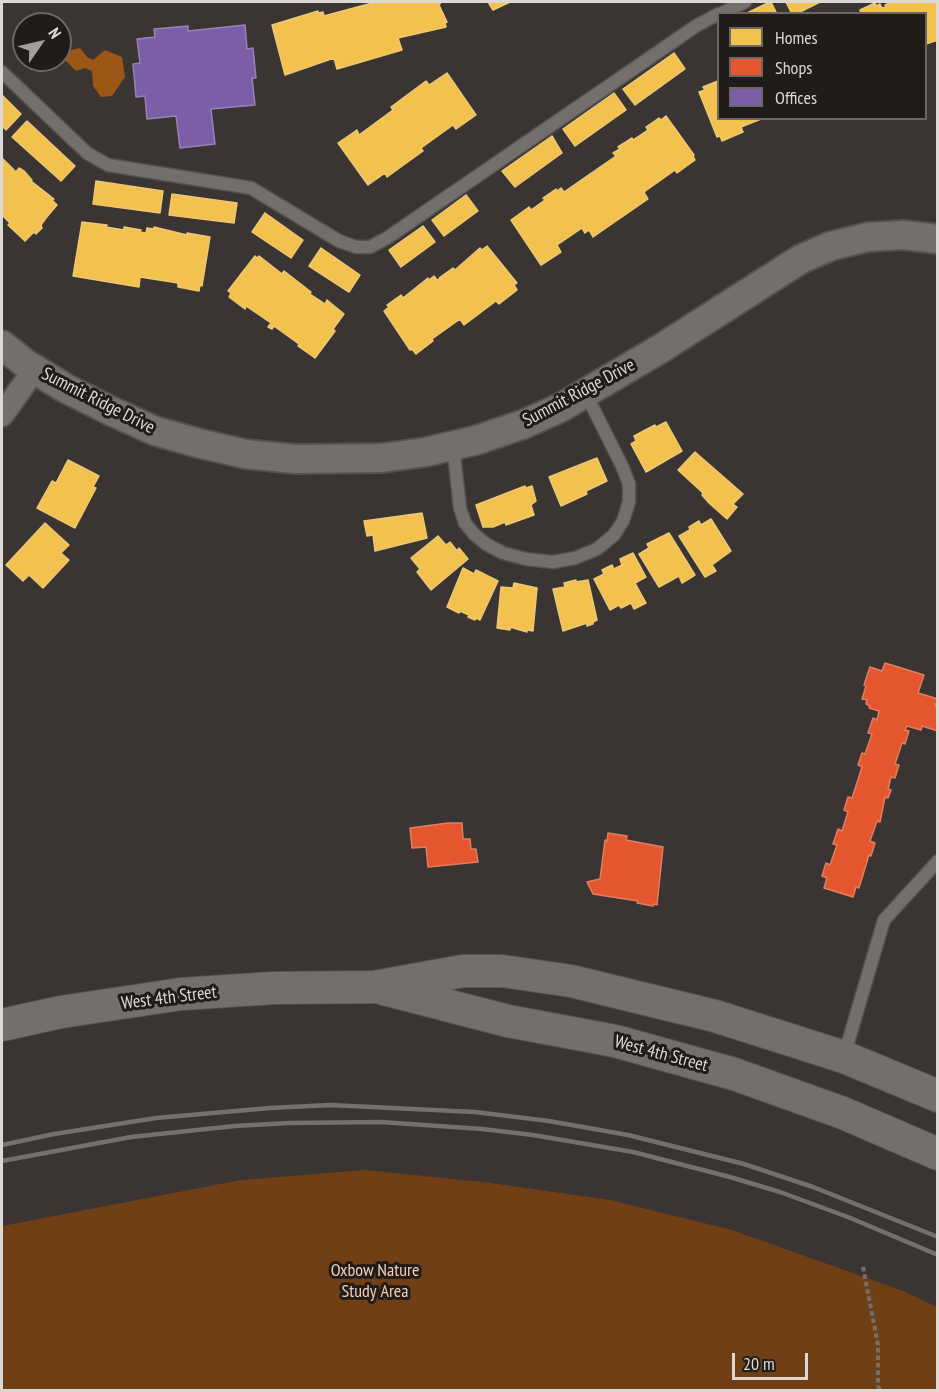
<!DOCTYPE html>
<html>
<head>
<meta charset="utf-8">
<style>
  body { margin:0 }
  #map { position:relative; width:939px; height:1392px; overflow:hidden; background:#3a3532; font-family:"PT Sans Narrow",sans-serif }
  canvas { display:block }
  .frame { position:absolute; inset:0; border:3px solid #ded8d4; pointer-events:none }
  .legend { position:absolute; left:717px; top:12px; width:210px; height:108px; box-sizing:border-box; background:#201c1a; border:2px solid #6c6764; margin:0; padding:8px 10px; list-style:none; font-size:18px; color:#ded8d4 }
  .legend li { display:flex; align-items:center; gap:12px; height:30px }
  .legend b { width:30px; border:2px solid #6c6764 }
  .north { position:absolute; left:12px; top:12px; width:60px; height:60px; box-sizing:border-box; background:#201c1a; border:2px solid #6c6764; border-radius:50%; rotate:56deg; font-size:16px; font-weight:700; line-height:24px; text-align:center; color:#ded8d4 }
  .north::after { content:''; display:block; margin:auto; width:21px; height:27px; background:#a59f9b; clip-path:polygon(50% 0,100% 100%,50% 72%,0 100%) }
  .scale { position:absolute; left:732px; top:1353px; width:76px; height:27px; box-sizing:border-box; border:3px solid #ded8d4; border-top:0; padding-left:8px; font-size:18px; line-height:21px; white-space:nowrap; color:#ded8d4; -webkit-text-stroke:4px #201c1a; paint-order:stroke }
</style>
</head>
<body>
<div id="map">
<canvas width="939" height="1392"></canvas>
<div class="frame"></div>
<ul class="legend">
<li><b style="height:16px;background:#f2c14e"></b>Homes</li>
<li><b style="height:16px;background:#e4572e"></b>Shops</li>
<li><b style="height:16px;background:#7b5ea7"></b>Offices</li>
</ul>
<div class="north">N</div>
<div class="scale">20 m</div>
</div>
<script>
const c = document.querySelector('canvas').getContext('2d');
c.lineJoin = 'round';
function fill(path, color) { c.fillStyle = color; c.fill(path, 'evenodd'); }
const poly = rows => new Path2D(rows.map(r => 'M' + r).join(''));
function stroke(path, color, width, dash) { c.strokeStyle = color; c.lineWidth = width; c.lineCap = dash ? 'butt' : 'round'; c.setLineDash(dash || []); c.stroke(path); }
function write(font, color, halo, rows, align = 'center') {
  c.font = font + ' "PT Sans Narrow",sans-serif'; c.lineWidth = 6; c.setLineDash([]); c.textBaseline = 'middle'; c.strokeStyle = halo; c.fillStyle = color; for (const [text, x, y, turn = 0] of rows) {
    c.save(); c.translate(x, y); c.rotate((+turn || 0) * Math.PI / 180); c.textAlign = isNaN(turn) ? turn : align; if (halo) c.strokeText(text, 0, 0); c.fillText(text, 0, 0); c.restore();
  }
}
fill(poly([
  [366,1170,491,1183,610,1200,732,1230,903,1291,937,1307,937,1390,2,1390,2,1226,241,1180]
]), '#703f15');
fill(poly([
  [80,48,87,57,93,60,105,50,122,57,125,77,112,96,101,97,93,86,92,71,85,68,76,71,66,61,63,52]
]), '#9c5616');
const homes = poly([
  [376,2,441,2,439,5,447,22,445,23,446,27,398,38,402,50,337,69,334,58,285,75,272,25,318,11,318,13,323,12,324,16,376,2],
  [488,2,510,2,493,10,488,2],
  [771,2,777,14,745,14,770,2,771,2],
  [786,2,820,2,796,14,792,14,786,2],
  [892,2,938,2,938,40,926,44,926,14,859,14,861,13,860,10,875,3,876,6,880,4,882,8,886,7,885,5,892,2],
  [674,53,685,69,635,105,623,89,674,53],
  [447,73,476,115,456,129,453,125,421,148,423,151,387,177,385,173,368,185,338,143,357,130,359,135,393,110,391,107,426,81,429,85,447,73],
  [718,81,718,118,761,119,741,127,743,132,722,141,720,136,717,137,699,92,705,90,703,87,718,81],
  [614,93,626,110,575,146,563,129,614,93],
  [2,95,21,114,6,130,2,126,2,95],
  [666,116,694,155,693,156,695,160,677,173,675,170,644,192,648,199,593,237,589,230,585,233,582,228,557,245,561,252,541,265,511,220,529,207,531,210,545,200,543,198,556,189,557,191,561,188,564,192,616,156,613,153,620,149,618,147,632,138,633,140,648,130,646,127,659,118,661,120,666,116],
  [27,121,75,166,61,181,12,137,27,121],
  [552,136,562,153,515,187,502,171,552,136],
  [2,158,16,172,19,168,24,171,32,180,31,181,54,199,52,200,57,205,46,218,41,225,42,228,36,234,34,232,25,241,8,225,10,223,2,215,2,158],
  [96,181,163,191,160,213,93,204,96,181],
  [172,194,237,203,234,223,169,215,172,194],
  [466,195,478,211,444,236,432,220,466,195],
  [265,213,303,240,291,258,252,232,265,213],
  [82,222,107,225,106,227,124,230,124,227,141,230,140,232,146,233,147,228,154,229,154,227,187,235,187,233,210,237,202,286,200,285,199,291,178,287,178,283,140,277,139,287,73,276,82,222],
  [423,226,435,242,401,267,389,250,423,226],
  [487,246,517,283,514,285,517,290,499,304,496,301,464,325,460,319,432,339,433,341,416,354,412,349,410,350,384,311,389,307,387,305,401,295,403,298,428,278,429,280,434,276,437,280,441,279,439,278,453,268,455,270,480,248,482,250,487,246],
  [321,248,360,275,349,292,309,266,321,248],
  [255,256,257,258,259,256,282,274,284,271,311,292,310,294,325,304,327,300,344,314,333,329,335,331,315,358,298,346,299,344,274,326,272,329,268,327,271,323,246,306,245,309,229,297,231,293,228,291,255,256],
  [666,422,682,451,646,472,631,444,636,441,634,436,655,425,656,427,666,422],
  [695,452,743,494,733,504,737,507,727,519,709,503,702,495,703,493,678,470,695,452],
  [597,458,607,481,586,491,587,494,561,506,549,477,597,458],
  [68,460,99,476,93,487,96,488,75,528,37,508,52,481,56,483,68,460],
  [525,486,526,488,532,486,536,501,531,505,534,515,506,525,505,522,493,527,483,527,476,505,525,486],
  [422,513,427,538,375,551,373,535,367,536,364,521,422,513],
  [711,519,731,551,712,565,716,571,705,577,679,536,690,530,689,527,699,521,701,525,711,519],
  [45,523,69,545,61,553,69,560,43,588,29,575,23,581,6,565,45,523],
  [669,533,695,575,682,583,679,576,659,587,639,554,649,548,647,544,669,533],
  [438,536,446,545,450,542,457,551,459,548,468,559,431,590,417,572,420,569,411,558,438,536],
  [633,553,646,577,635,583,646,603,634,609,631,603,621,608,619,605,610,610,594,579,604,574,602,570,612,565,614,569,622,565,620,559,633,553],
  [463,568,474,574,476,570,498,581,480,620,476,618,475,620,468,617,469,615,460,611,459,613,447,607,463,568],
  [576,580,576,582,588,580,597,620,593,622,593,624,587,626,587,623,563,631,553,589,565,587,564,583,576,580],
  [514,583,537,588,533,631,527,630,527,632,510,627,510,630,497,628,501,587,513,588,514,583]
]);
fill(homes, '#f2c14e');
stroke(homes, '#ecc876', 1.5);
const shops = poly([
  [885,663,924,675,918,693,938,699,935,706,938,707,938,731,922,726,921,730,907,726,905,730,909,731,905,744,902,743,895,764,899,765,895,778,891,777,888,789,891,790,888,798,885,797,880,822,877,821,870,841,875,843,871,856,869,855,859,888,856,887,853,897,824,888,827,878,822,876,826,863,830,865,837,845,833,844,838,829,842,831,848,812,844,810,848,797,852,798,862,767,858,765,862,753,865,754,872,734,868,733,873,718,877,720,879,711,869,708,870,706,866,704,867,700,862,699,866,686,864,685,870,667,882,671,885,663],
  [448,823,462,823,463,839,470,839,471,849,476,849,478,862,428,867,426,847,412,848,410,828,448,823],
  [608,833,627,836,626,840,663,847,657,905,654,904,653,906,637,903,638,901,593,894,587,882,600,879,605,840,607,841,608,833]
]);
fill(shops, '#e4572e');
stroke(shops, '#e27e60', 1.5);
const offices = poly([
  [245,25,247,49,253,48,256,78,252,78,255,105,211,109,215,144,180,148,176,116,147,119,145,96,136,97,133,64,140,63,137,39,155,37,154,29,188,26,188,31,245,25]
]);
fill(offices, '#7b5ea7');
stroke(offices, '#9983b4', 1.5);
const service = poly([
  [720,14,745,2],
  [2,72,87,153,108,165,251,188,339,241,356,247,370,247,387,238,696,26,718,14],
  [453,446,460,508,465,523,474,534,486,544,503,553,526,559,553,562,575,558,597,549,614,535,623,521,629,502,629,484,622,466,586,394],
  [844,1056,884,920,938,861]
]);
const minor = poly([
  [2,415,35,369]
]);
const tertiary = poly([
  [2,345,26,364,65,388,111,411,155,431,198,443,245,454,296,459,382,458,426,452,477,440,524,424,560,408,660,349,801,259,831,246,868,237,903,235,938,239]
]);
const secondary = poly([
  [384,989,508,1021,615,1041,734,1074,843,1113,938,1154],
  [2,1025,61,1012,181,994,274,988,374,987,463,971,502,971,571,981,715,1016,844,1057,938,1096]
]);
stroke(service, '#56514f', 15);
stroke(minor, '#56514f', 26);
stroke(tertiary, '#56514f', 32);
stroke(secondary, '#56514f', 34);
stroke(poly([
  [863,1267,878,1345,878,1386,880,1390]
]), '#726f6c', 4, [4.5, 3]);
stroke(service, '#726f6d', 12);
stroke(minor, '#726f6d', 22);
stroke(tertiary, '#726f6d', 28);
stroke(secondary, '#726f6d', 32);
stroke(poly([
  [2,1145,54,1134,156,1118,270,1108,330,1105,475,1112,549,1121,628,1135,744,1164,813,1187,938,1237],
  [2,1161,131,1137,235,1126,289,1123,381,1122,482,1129,533,1135,633,1152,730,1177,780,1192,848,1217,938,1255]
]), '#73706e', 4.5);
write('18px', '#ded8d4', '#201c1a', [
  ["Summit Ridge Drive",579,393,-28],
  ["Summit Ridge Drive",98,401,27],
  ["West 4th Street",169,998,-7],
  ["West 4th Street",661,1054,15]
]);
write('18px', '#f8cdb0', '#201c1a', [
  ["Oxbow Nature",375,1271],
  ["Study Area",375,1292]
]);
</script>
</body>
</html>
